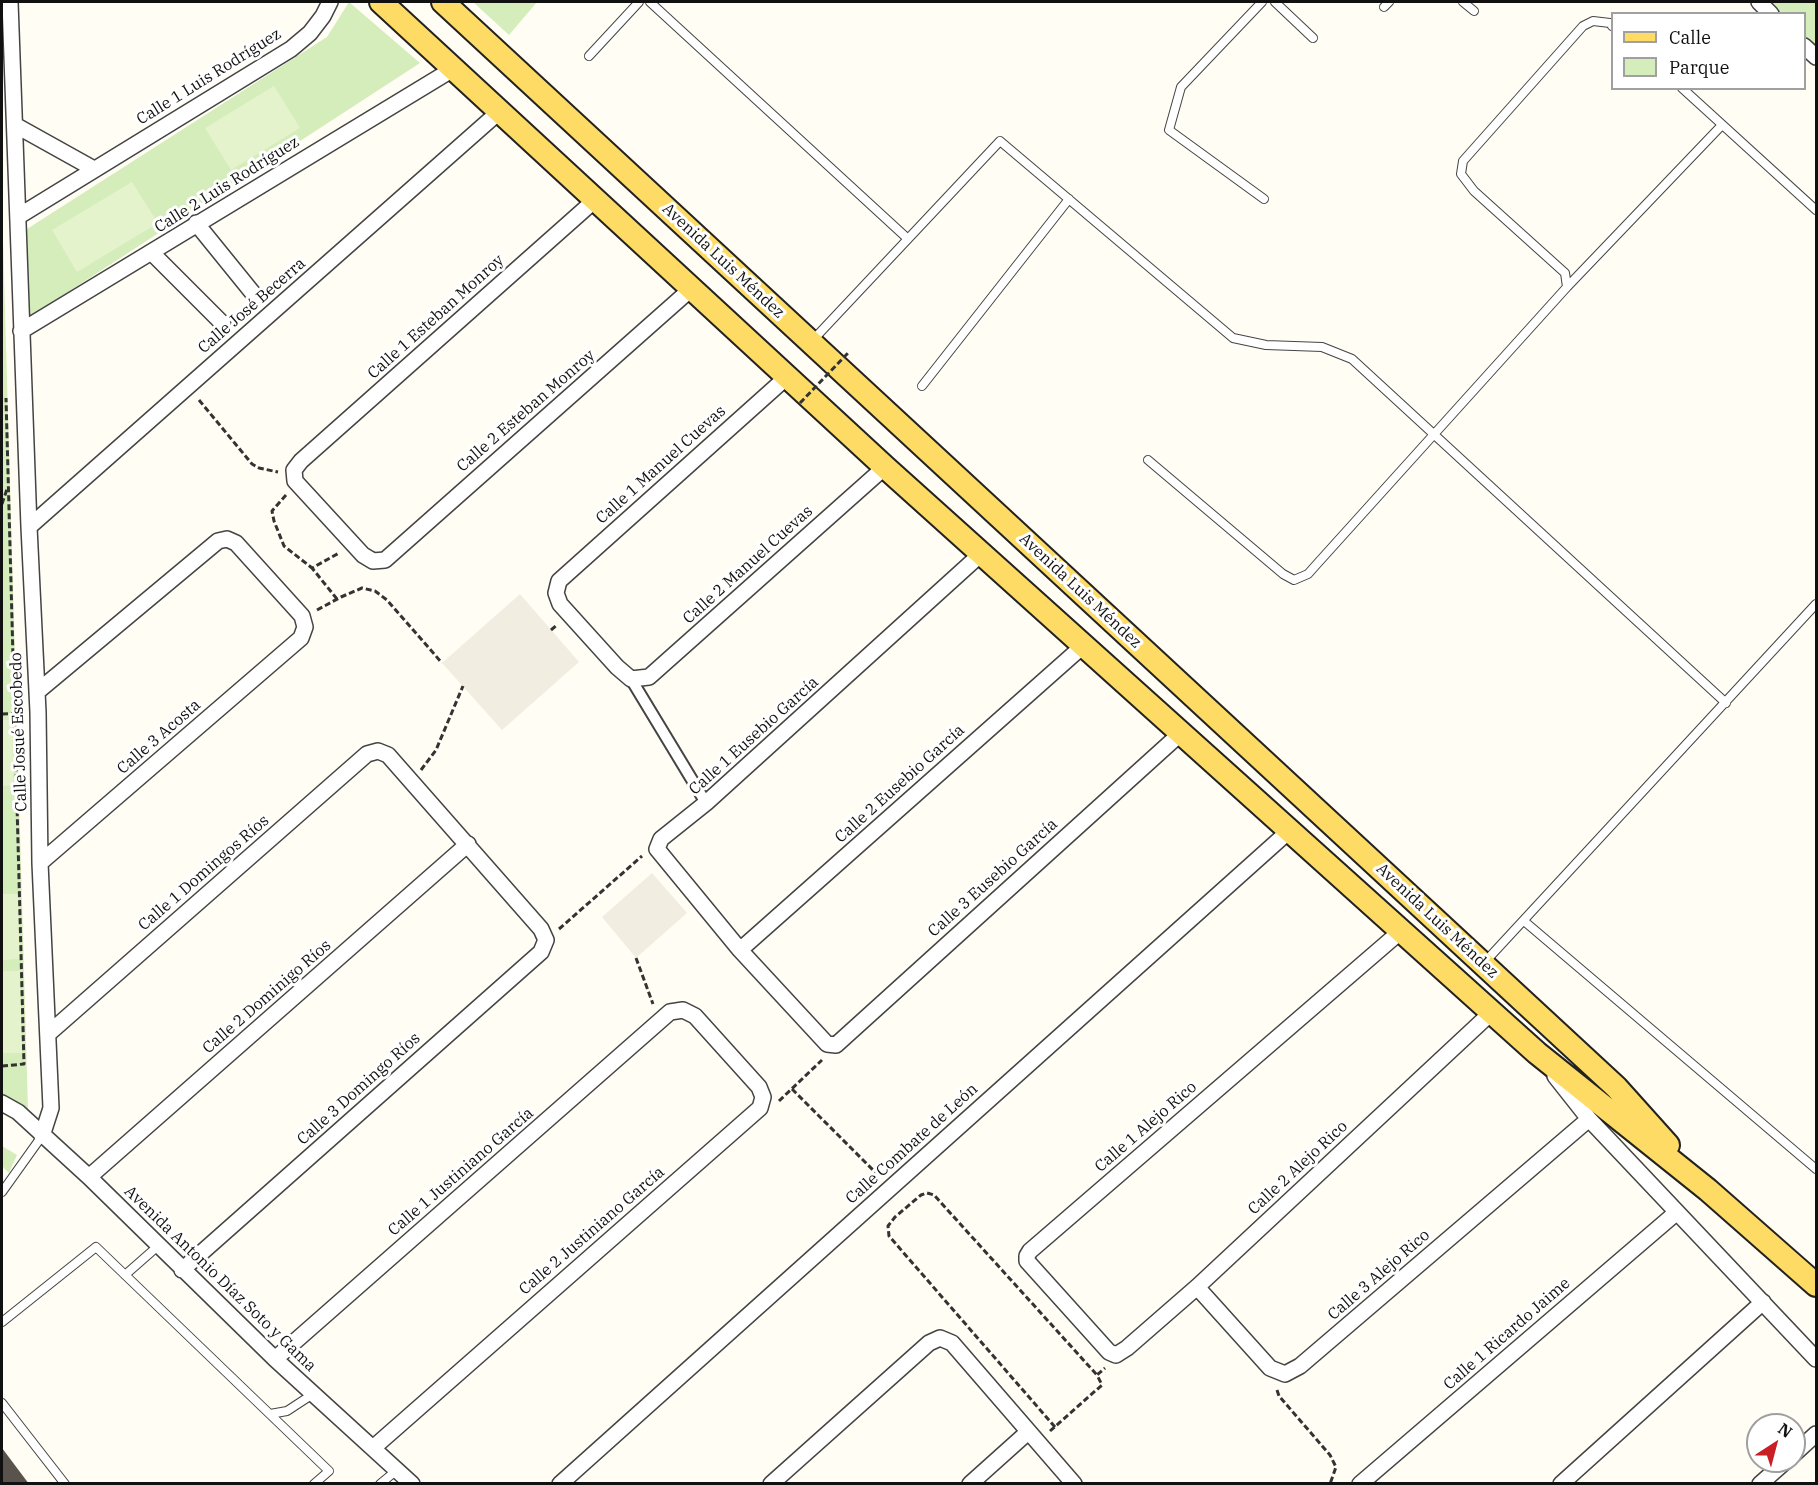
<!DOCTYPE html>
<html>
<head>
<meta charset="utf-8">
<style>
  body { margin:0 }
  #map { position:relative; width:1818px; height:1485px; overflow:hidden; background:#fffdf4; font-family:"IBM Plex Serif",serif }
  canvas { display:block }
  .frame { position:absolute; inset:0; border:3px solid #111; pointer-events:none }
  .legend { position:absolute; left:1611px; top:12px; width:195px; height:78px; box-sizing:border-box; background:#fff; border:2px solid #a0a0a0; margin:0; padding:8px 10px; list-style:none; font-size:18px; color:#111 }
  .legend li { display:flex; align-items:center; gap:12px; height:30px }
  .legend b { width:30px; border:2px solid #a0a0a0 }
  .north { position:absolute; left:1746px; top:1413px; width:60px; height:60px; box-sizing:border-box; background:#fff; border:2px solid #a0a0a0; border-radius:50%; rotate:36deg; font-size:16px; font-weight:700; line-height:24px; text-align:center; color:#111 }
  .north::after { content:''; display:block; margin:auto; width:21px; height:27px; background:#c92025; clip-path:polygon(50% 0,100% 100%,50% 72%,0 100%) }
</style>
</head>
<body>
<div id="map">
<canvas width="1818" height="1485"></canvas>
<div class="frame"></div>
<ul class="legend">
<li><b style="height:8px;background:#fedb65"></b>Calle</li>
<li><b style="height:16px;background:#d4edbb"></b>Parque</li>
</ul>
<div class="north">N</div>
</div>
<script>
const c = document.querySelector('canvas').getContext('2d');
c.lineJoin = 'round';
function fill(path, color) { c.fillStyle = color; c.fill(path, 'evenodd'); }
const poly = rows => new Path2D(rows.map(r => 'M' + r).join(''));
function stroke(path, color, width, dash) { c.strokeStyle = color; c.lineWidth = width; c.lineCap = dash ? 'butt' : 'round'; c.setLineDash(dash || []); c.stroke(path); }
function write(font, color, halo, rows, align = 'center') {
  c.font = font + ' "IBM Plex Serif",serif'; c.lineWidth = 6; c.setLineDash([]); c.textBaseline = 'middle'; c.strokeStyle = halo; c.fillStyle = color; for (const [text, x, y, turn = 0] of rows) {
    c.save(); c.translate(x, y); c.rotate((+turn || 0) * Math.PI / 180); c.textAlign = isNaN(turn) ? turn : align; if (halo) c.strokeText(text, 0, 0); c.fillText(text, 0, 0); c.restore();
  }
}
fill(poly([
  [349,2,420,63,28,318,27,229,327,37],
  [473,2,537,2,509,35],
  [1766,2,1816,2,1816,51,1805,39,1804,14,1778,13],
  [2,206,28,1110,2,1096],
  [2,1146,17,1155,9,1173,2,1166]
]), '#d4edbb');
fill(poly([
  [274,86,300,128,231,170,205,128],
  [132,182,158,223,77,272,52,230],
  [2,720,12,720,13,785,2,786],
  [2,894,19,894,20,959,2,960],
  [2,971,20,971,22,1053,2,1053]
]), '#e5f3cd');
fill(poly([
  [520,594,579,662,502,730,442,663],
  [652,873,687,913,636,958,602,917]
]), '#f1ede1');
fill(poly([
  [2,1448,29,1484,2,1484]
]), '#5a524c');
const service = poly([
  [650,2,908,239],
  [1262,2,1181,87,1169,130,1264,199],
  [1275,2,1313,38],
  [1463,2,1474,11],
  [1384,7,1389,2],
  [589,56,639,2],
  [1682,88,1816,210],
  [1567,287,1722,125],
  [812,341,1000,141,1233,338,1266,345,1322,347,1352,359,1726,703],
  [922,386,1069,199],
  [1148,460,1283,574,1294,580,1308,574,1316,565,1567,287,1565,273,1474,191,1461,174,1463,161,1583,26,1593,21,1610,23,1612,26],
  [1524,921,1816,1169],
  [1484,963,1816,604],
  [2,1192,42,1136],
  [125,1275,158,1246],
  [2,1322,96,1247,329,1471,314,1484],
  [2,1403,65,1484],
  [270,1414,287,1411,313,1394],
  [380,1484,397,1470]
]);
const pedestrian = poly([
  [631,679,706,803]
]);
const minor = poly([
  [10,2,29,527,38,712,40,863,51,1108,42,1136],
  [1759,2,1771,14],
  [1804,46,1816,57],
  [15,125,94,169],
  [595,200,301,461,294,470,295,481,363,555,373,561,385,560,691,289],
  [19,216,291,49,310,33,323,16,330,2],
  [196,223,256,297],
  [152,253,223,324],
  [21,331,453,69],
  [788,376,559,581,556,593,560,604,617,667,631,679,649,677,885,467],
  [29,527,500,111],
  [982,553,706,803,661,839,657,849,740,950,827,1044,836,1045,1181,733],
  [37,692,218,541,227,539,236,543,302,616,305,627,301,638,40,863],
  [1401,931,1030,1251,1027,1256,1027,1261,1109,1352,1116,1355,1127,1348,1197,1287,1492,1012],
  [740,950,1084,645],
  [48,1034,367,754,378,751,388,755,541,929,546,940,541,952,182,1270],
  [1555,1076,1589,1119,1816,1359],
  [2,1103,18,1112,89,1177,275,1359,412,1484],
  [89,1177,468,844],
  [1197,1287,1270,1368,1285,1374,1300,1366,1589,1119],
  [275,1359,670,1012,683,1010,695,1016,759,1087,763,1097,760,1108,373,1448],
  [1794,1454,1816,1434],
  [560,1484,1289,831],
  [771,1484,929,1343,940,1338,952,1343,1074,1484],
  [970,1484,1028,1432],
  [1360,1484,1677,1212],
  [1561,1484,1763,1302],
  [1760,1484,1786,1461]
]);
const primary = poly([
  [381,2,885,467,1537,1053,1708,1190,1816,1285],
  [443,2,1616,1087,1668,1145]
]);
stroke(service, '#444', 10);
stroke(pedestrian, '#444', 14);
stroke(minor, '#444', 18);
stroke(primary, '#222', 26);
stroke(poly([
  [199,400,252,464,259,468,278,472],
  [286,495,272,511,274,521,284,546,312,568],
  [2,504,7,489],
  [337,599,312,568,339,553],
  [317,610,341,597,362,588,375,591,387,600,442,663],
  [551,630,557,625],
  [2,714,21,713],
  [421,770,436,750,463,686],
  [559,929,642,856],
  [636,958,653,1004],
  [2,1066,24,1064,6,398],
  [792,1089,880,1177],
  [779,1101,822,1060],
  [1277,1390,1279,1396,1330,1455,1336,1467,1330,1484],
  [1055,1427,889,1236,888,1226,895,1217,921,1195,927,1193,934,1195,1097,1375],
  [1050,1431,1102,1385,1097,1375,1105,1368]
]), '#333', 3, [6, 3]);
stroke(service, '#fff', 8);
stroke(pedestrian, '#fff', 10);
stroke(minor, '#fff', 15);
stroke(primary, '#fedb65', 22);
stroke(poly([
  [800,403,848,353]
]), '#333', 3, [6, 3]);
write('16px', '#111', '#fff', [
  ["Calle 1 Luis Rodríguez",209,77,-32],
  ["Calle 2 Luis Rodríguez",227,185,-32],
  ["Avenida Luis Méndez",723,261,43],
  ["Calle José Becerra",252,306,-41],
  ["Calle 1 Esteban Monroy",436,317,-42],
  ["Calle 2 Esteban Monroy",526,411,-41],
  ["Calle 1 Manuel Cuevas",661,465,-42],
  ["Calle 2 Manuel Cuevas",748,565,-42],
  ["Avenida Luis Méndez",1080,591,43],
  ["Calle Josué Escobedo",19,732,-92],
  ["Calle 1 Eusebio García",754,736,-42],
  ["Calle 3 Acosta",159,737,-41],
  ["Calle 2 Eusebio García",900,784,-42],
  ["Calle 1 Domingos Ríos",204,873,-41],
  ["Calle 3 Eusebio García",993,878,-42],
  ["Avenida Luis Méndez",1437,921,43],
  ["Calle 2 Dominigo Ríos",267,997,-41],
  ["Calle 3 Domingo Ríos",359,1089,-42],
  ["Calle 1 Alejo Rico",1146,1127,-41],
  ["Calle Combate de León",912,1144,-42],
  ["Calle 2 Alejo Rico",1298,1168,-43],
  ["Calle 1 Justiniano García",461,1172,-41],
  ["Calle 2 Justiniano García",592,1231,-41],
  ["Calle 3 Alejo Rico",1379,1275,-41],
  ["Avenida Antonio Díaz Soto y Gama",220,1279,44],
  ["Calle 1 Ricardo Jaime",1507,1334,-41]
]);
</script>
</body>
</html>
